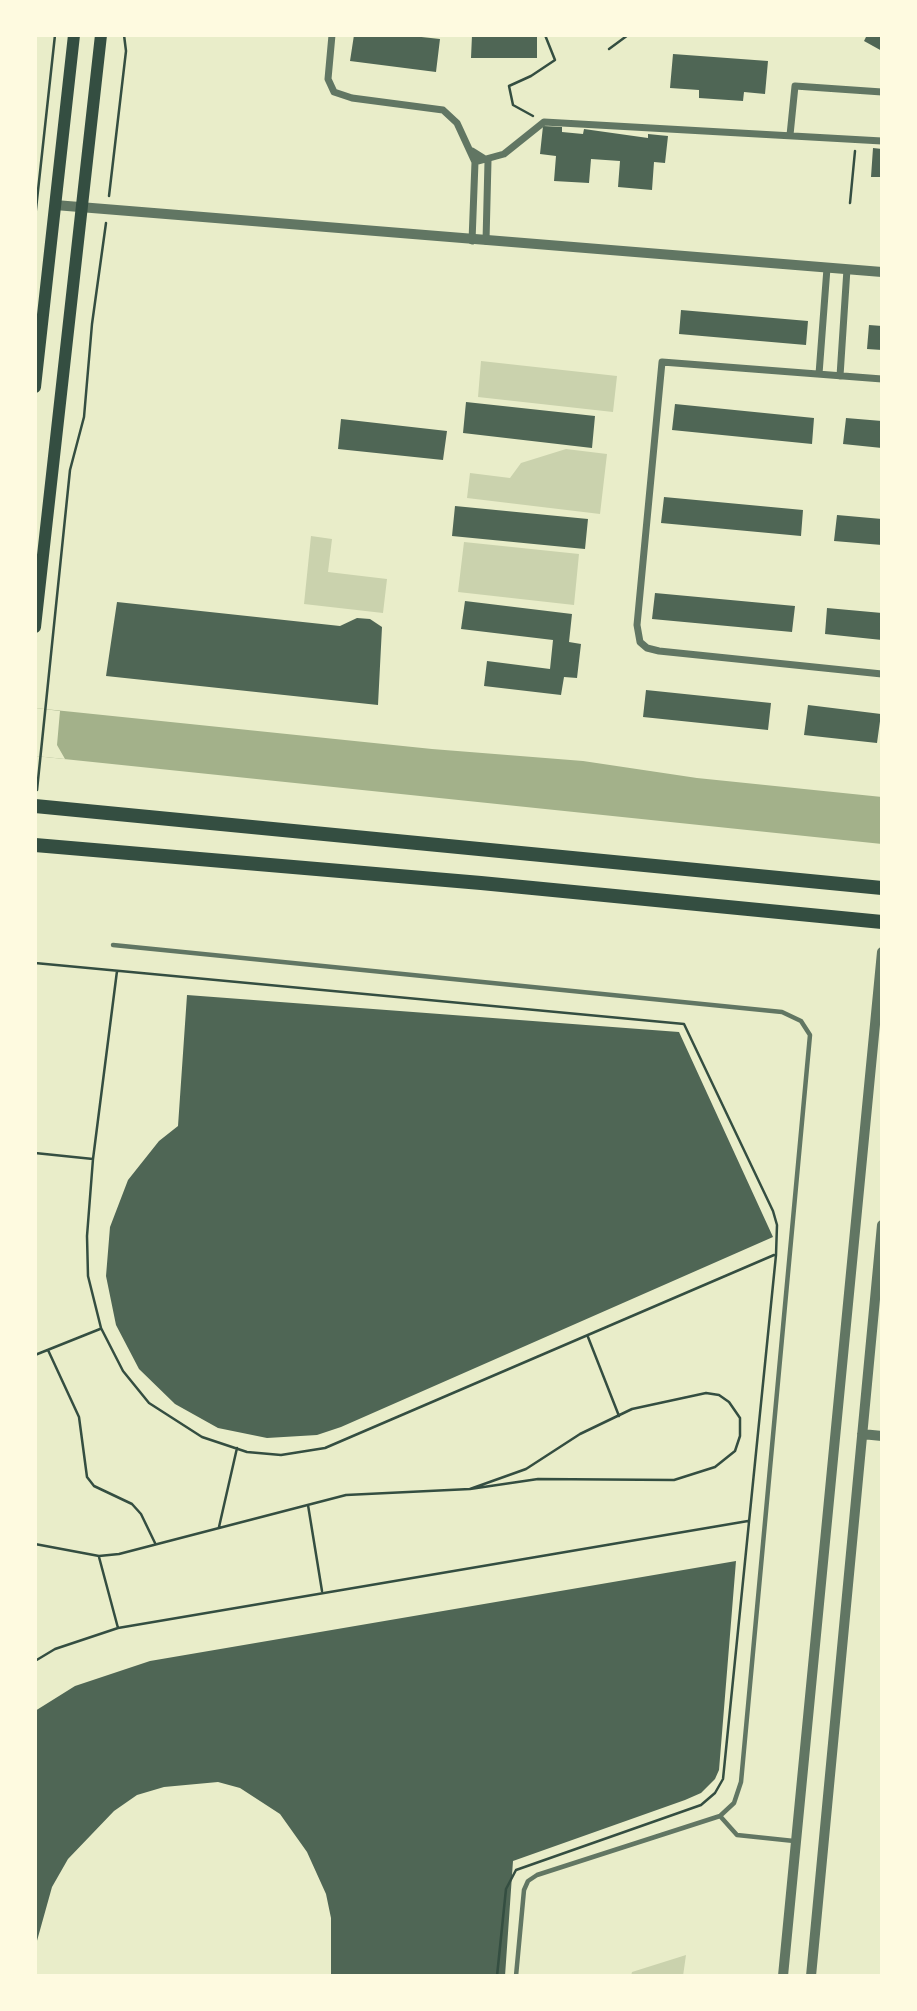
<!DOCTYPE html>
<html>
<head>
<meta charset="utf-8">
<style>
	body { margin:0 }
	#map { position:relative; width:917px; height:2011px; overflow:hidden; background:#e9edc9; font-family:"DejaVu Sans",sans-serif }
	canvas { display:block }
	.frame { position:absolute; inset:0; border:37px solid #fefae0; pointer-events:none }
</style>
</head>
<body>
<div id="map">
<canvas width="917" height="2011"></canvas>
<div class="frame"></div>
</div>
<script>
const c = document.querySelector('canvas').getContext('2d');
c.lineJoin = 'round';
function fill(path, color) { c.fillStyle = color; c.fill(path, 'evenodd'); }
const poly = rows => new Path2D(rows.map(r => 'M' + r).join(''));
function trace(path, color, width, dash) { c.strokeStyle = color; c.lineWidth = width; c.lineCap = dash ? 'butt' : 'round'; c.setLineDash(dash || []); c.stroke(path); }
const green = poly([
	[481,361,617,376,613,412,478,397],
	[566,449,607,454,600,514,467,498,470,473,510,478,521,463],
	[311,536,332,539,328,572,387,579,383,613,304,604],
	[464,542,579,554,574,605,458,592],
	[686,1955,683,1976,631,1976,632,1972]
]);
const water = poly([
	[35,708,432,749,583,761,697,778,882,797,882,844,35,756]
]);
const pier = poly([
	[35,708,60,711,57,745,65,759,35,756]
]);
const building = poly([
	[354,35,403,35,440,39,436,72,350,61],
	[472,35,537,35,537,58,471,58],
	[861,35,882,35,882,51,864,41,866,37],
	[673,54,768,61,765,94,744,92,743,101,699,98,699,90,670,88],
	[543,126,562,127,562,132,583,134,584,129,648,138,648,134,668,136,665,163,654,162,652,190,618,187,620,161,591,159,589,183,554,181,556,156,540,154],
	[873,148,882,149,882,177,871,177],
	[681,310,808,321,806,345,679,334],
	[869,325,882,326,882,350,867,349],
	[466,402,595,416,592,448,463,433],
	[675,404,814,418,812,444,672,430],
	[846,418,882,421,882,448,843,444],
	[341,419,447,431,443,460,338,449],
	[664,497,803,510,801,536,661,523],
	[455,506,588,519,585,549,452,536],
	[837,515,882,519,882,545,834,541],
	[655,593,795,606,792,632,652,619],
	[465,601,572,614,569,642,581,644,577,678,564,677,561,695,484,686,487,661,550,669,553,640,461,629],
	[117,602,340,626,357,618,370,619,382,627,378,705,106,676],
	[827,608,882,613,882,640,825,634],
	[646,690,771,703,768,730,643,717],
	[808,705,881,714,877,743,804,735],
	[187,995,679,1032,773,1237,341,1427,317,1435,267,1438,218,1428,175,1404,139,1369,116,1325,106,1276,110,1227,128,1180,159,1141,178,1126],
	[736,1561,719,1770,715,1779,701,1793,685,1800,513,1861,505,1976,331,1976,331,1918,326,1894,307,1852,280,1814,240,1788,218,1782,164,1787,137,1795,114,1811,68,1859,52,1887,35,1948,35,1711,75,1686,150,1661]
]);
const path = poly([
	[609,49,628,35],
	[533,116,513,105,509,86,531,76,555,60,545,35],
	[109,196,126,51,124,35],
	[850,203,855,151],
	[35,218,55,35],
	[37,790,70,470,84,417,92,324,106,223],
	[35,963,684,1024,773,1211,777,1225,776,1255,723,1779,715,1793,701,1805,516,1870,506,1889,497,1976],
	[117,971,93,1159,87,1236,88,1276,101,1328,123,1371,149,1403,202,1437,247,1452,281,1455,325,1448,774,1255],
	[35,1000,35,1028],
	[35,1153,93,1159],
	[588,1337,619,1416],
	[48,1350,79,1417,87,1477,94,1486,132,1504,141,1514,155,1543],
	[35,1355,100,1329],
	[308,1505,322,1591],
	[219,1527,237,1448],
	[35,1544,99,1556,119,1554,346,1495,470,1489,538,1479,674,1480,715,1467,735,1451,740,1436,740,1418,729,1402,719,1395,706,1393,632,1409,580,1434,526,1469,470,1489],
	[99,1557,118,1628],
	[35,1661,55,1649,118,1628,748,1521]
]);
const service = poly([
	[113,945,782,1012,801,1021,810,1035,741,1782,734,1803,720,1816,537,1875,528,1881,524,1890,516,1976],
	[720,1816,737,1835,794,1841]
]);
const minor = poly([
	[332,35,328,79,334,92,352,98,443,110,457,123,475,162,472,241],
	[790,135,795,86,882,92],
	[472,151,488,161,486,241],
	[475,162,504,154,544,122,882,141],
	[819,374,827,268],
	[840,376,847,269],
	[882,379,662,362,637,625,640,642,647,648,659,651,882,674]
]);
const tertiary = poly([
	[55,205,882,272],
	[862,1434,882,1436],
	[783,1976,882,952],
	[811,1976,882,1225]
]);
const secondary = poly([
	[35,387,74,35],
	[35,627,101,35]
]);
const primary = poly([
	[35,806,882,888],
	[35,845,481,883,882,922]
]);
fill(green, '#cad2ad');
fill(water, '#a3b18a');
fill(pier, '#e9edc9');
fill(building, '#4f6655');
trace(path, '#344e41', 2.5);
trace(service, '#617663', 4.5);
trace(minor, '#617663', 7);
trace(tertiary, '#617663', 10);
trace(secondary, '#344e41', 12);
trace(primary, '#344e41', 14);
</script>
</body>
</html>
